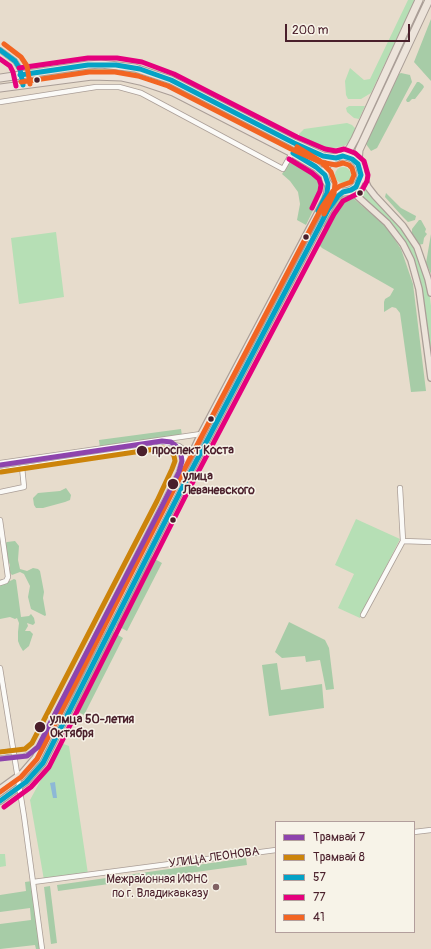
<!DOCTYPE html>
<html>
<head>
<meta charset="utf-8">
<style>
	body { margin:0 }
	#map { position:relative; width:431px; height:949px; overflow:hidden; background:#e7dccc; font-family:Pangolin,sans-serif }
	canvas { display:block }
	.legend { position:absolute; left:275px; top:821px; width:140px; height:112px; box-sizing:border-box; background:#f7f3e8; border:1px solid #b29e9c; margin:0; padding:5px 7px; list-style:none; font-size:12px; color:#4a1f2b }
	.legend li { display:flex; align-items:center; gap:8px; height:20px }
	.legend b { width:20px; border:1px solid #b29e9c }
	.scale { position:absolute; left:285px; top:24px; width:125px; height:18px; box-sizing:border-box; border:2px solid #4a1f2b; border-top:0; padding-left:5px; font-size:12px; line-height:14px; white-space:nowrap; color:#4a1f2b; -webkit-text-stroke:3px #f7f3e8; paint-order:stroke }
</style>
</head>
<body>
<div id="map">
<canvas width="431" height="949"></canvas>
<ul class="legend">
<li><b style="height:5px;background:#8e44ad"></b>Трамвай 7</li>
<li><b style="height:5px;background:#cc840b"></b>Трамвай 8</li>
<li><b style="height:5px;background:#04a2c6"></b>57</li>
<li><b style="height:5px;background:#e5007d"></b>77</li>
<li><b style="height:5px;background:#f26522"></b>41</li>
</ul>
<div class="scale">200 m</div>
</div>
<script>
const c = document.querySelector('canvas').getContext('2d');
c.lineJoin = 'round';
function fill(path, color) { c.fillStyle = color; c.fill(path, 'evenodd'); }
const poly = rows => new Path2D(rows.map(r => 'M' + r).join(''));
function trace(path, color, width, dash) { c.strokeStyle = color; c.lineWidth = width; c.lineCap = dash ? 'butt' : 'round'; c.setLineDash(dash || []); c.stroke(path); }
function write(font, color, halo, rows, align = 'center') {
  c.font = font + ' Pangolin,sans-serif'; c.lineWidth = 3; c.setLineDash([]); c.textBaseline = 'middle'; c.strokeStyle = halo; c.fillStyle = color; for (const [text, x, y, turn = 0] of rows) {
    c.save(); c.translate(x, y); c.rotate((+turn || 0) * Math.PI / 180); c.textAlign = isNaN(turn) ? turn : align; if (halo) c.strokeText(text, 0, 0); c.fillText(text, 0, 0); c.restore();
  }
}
const green = poly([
	[408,0,415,0,371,93,361,99,348,99,346,95,345,81,350,68,364,80,370,79],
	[86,69,124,69,137,72,167,82,319,158,316,164,156,83,132,75,106,72,86,73,43,79,42,75],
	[349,106,365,106,359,119,354,118,347,112,346,108],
	[347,123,352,125,355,128,355,134,349,143,344,146,325,150,309,147,299,142,299,134,304,129],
	'335 175a8 8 0 1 1 16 0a8 8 0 1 1-16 0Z',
	[363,186,404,229,417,252,429,290,431,306,431,359,421,285,413,259,406,244,393,226,358,192],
	[56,232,64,297,19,304,11,238],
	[356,519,400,539,360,618,338,608,354,574,335,565],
	[61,743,69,746,88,874,44,880,30,800],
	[0,854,5,854,6,866,0,867]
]);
const forest = poly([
	[431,19,431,81,414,62],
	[401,73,410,75,412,82,377,148,371,151,366,144,366,139,399,74],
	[417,82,419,82,423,85,424,87,422,90,415,99,412,99,409,102,407,102,406,100],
	[291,161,310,171,314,174,319,181,319,198,306,225,297,220,300,204,298,192,290,181,282,174],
	[386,193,401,208,416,216,415,220,408,222,402,216,385,197],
	[346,196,354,199,382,223,390,232,401,249,413,284,426,391,411,392,400,313,396,308,392,307,384,312,384,302,385,299,390,296,394,289,322,248,318,244,328,230,322,225,335,203,339,198],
	[419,220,421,220,426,229,425,232,427,234,424,238,423,244,418,245,412,235,412,229],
	[431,234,431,274,426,263],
	[181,429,182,436,100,448,99,440],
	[66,488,71,495,70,500,65,502,43,508,36,508,34,505,33,498,38,493,60,491],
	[15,541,19,546,18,560,20,569,27,571,33,568,38,569,40,571,44,592,43,598,46,615,45,616,31,609,28,597,30,586,24,574,20,572,12,575,10,573,10,565,6,556,4,544,7,542],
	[151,557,162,563,127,631,116,625],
	[14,579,16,580,21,617,29,616,31,614,34,618,35,623,33,625,27,623,28,626,25,631,30,631,33,634,29,646,23,651,20,646,18,641,18,632,19,623,17,618,15,619,10,617,0,619,0,586,8,580,10,581],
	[289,622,325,640,329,648,334,689,326,690,320,660,306,662,305,656,282,658,275,652],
	[113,632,123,638,84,715,73,709],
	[277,663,281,690,322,684,324,708,269,716,262,665],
	[246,858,247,865,58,891,57,885],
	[32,881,41,949,36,949,35,945,0,949,0,924,31,920,30,908,0,912,0,895,26,891,25,882],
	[50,886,57,943,51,944,44,887]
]);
const water = poly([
	[55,782,57,798,53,798,50,783]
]);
const minor = poly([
	[0,50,15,61,20,69,22,85],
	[0,102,96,87,119,87,141,93,283,169,292,153],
	[0,463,201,434],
	[0,471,169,444,179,446,183,449,186,458,185,465],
	[400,488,403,541,431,542],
	[0,492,24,487,22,467],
	[0,520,8,577,6,581,0,583],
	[363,615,403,541],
	[0,668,24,816,42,949],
	[0,753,13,751],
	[414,832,431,830],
	[33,882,276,850]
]);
const major = poly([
	[361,172,368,187,375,196,403,226,417,247,428,279,431,293],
	[347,192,356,195,387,223,403,244,411,260,419,289,431,378],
	[0,789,22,773,35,758,39,751,115,606,183,472,201,434,325,199,327,193,328,184],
	[0,801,26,782,43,763,179,494,319,227,335,198,343,192]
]);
const highway = poly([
	[0,78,88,65,101,64,135,68,171,80,294,143,323,156,336,158],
	[0,88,92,76,122,77,140,81,173,92,292,153,316,167,325,175],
	[343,156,350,148,355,139,419,0],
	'325 174a18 18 0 1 1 36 0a18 18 0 1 1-36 0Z',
	[358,164,359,150,429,0]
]);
const tram = poly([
	[0,468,160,444,171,446,176,449,180,460,176,472,38,744,30,751,23,754,0,756]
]);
const bus1 = poly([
	[0,50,15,61,20,69,23,85],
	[293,153,316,167,325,175,328,184,327,193,318,211],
	[0,801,26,782,43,763,179,494,328,210,338,196,343,192,351,190,356,187,361,175,358,164,352,159,343,156,336,158,323,156,294,143,171,80,140,69,116,65,88,65,20,75]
]);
const bus2 = poly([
	[0,59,10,66,13,72,16,86],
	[289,159,312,173,319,179,321,185,320,191,312,208],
	[4,807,31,787,49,767,185,497,334,214,343,201,361,192,367,181,368,175,364,161,355,153,344,149,336,151,325,149,297,137,174,74,142,62,117,58,88,58,19,68]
]);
const bus3 = poly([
	[4,44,21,57,27,66,30,84],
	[297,147,320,161,331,172,335,183,334,194,324,214],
	[0,792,21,777,37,759,173,491,322,207,333,191,340,186,351,182,354,175,352,168,349,165,343,163,336,165,320,162,291,149,168,86,138,76,115,72,89,72,21,82]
]);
const tram1 = poly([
	[0,465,162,441,171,442,176,446,181,454,182,461,179,472,163,504,38,747,27,756,0,759]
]);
const tram2 = poly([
	[0,752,25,749,32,743,157,501,172,469,175,461,174,456,171,451,168,449,162,448,1,472]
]);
const markers = [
	[37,80,3.5,"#4a1f2b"],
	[360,193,3.5,"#4a1f2b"],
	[306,237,3.5,"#4a1f2b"],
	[211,419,3.5,"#4a1f2b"],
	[142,451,6,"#4a1f2b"],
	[173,484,6,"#4a1f2b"],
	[173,520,3.5,"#4a1f2b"],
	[40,727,6,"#4a1f2b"],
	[216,887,4,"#816163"]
];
const stopNames = [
	["проспект Коста",152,451],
	["улица",183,477],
	["Леваневского",183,491],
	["улмца 50-летия",50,720],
	["Октября",50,734]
];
const streetNames = [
	["УЛИЦА ЛЕОНОВА",214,858,-8]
];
const poiNames = [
	["Межрайонная ИФНС",208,880],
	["по г. Владикавказу",208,894]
];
fill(green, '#b6dfb5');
fill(forest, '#a7cca7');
fill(water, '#8db8d6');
trace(minor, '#aa9e97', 6);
trace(major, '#aa9e97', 8);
trace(highway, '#aa9e97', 9);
trace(minor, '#fbfaf7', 4.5);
trace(major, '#ede4db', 5.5);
trace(highway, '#ede4db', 7);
trace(tram, '#b9b2b2', 1);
trace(bus1, '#04a2c6', 5);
trace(bus2, '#e5007d', 5);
trace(bus3, '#f26522', 5);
trace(tram1, '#8e44ad', 5);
trace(tram2, '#cc840b', 5);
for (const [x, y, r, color] of markers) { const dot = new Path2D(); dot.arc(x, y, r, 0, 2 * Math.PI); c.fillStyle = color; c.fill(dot); trace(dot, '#f7f3e8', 1.5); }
write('bold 12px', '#4a1f2b', '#f7f3e8', stopNames, 'left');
write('12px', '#4a1f2b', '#f7f3e8', streetNames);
write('12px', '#4a1f2b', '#f7f3e8', poiNames, 'right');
</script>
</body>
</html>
